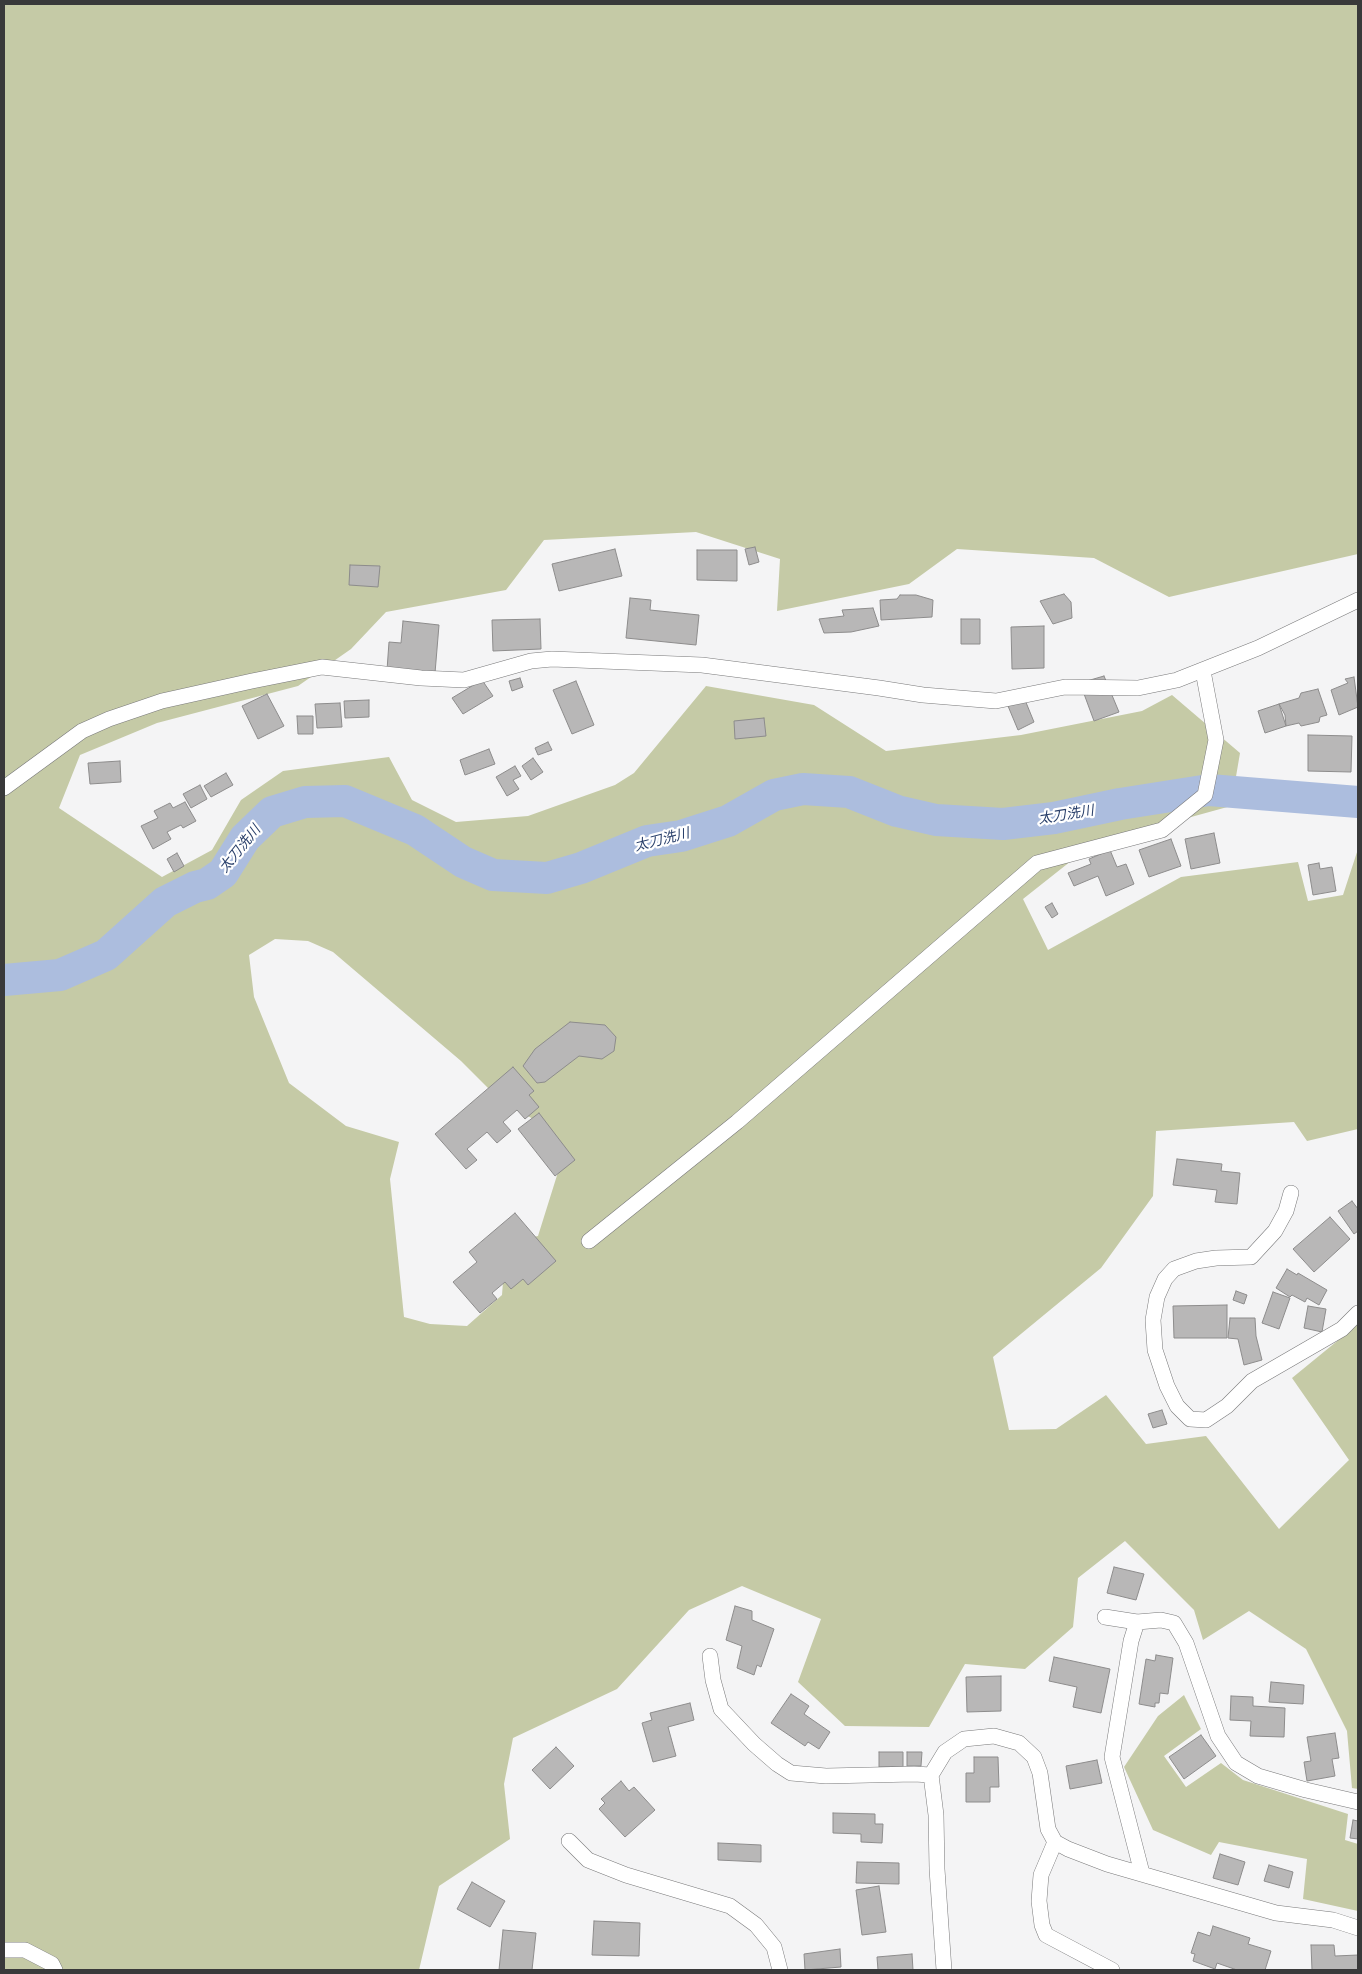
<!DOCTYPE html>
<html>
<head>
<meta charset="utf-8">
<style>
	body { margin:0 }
	#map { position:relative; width:1362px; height:1974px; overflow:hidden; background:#f4f4f5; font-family:Figtree,sans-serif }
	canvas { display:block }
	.frame { position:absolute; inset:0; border:5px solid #39393a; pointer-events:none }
</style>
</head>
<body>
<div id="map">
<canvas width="1362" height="1974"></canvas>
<div class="frame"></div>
</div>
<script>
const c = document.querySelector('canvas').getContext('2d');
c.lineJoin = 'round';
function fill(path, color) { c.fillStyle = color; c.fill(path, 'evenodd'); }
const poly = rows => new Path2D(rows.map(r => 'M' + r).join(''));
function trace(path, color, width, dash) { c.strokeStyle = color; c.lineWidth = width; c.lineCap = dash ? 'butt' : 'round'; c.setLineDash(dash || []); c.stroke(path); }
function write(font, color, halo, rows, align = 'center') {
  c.font = font + ' Figtree,"Noto Sans JP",sans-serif'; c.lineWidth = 4.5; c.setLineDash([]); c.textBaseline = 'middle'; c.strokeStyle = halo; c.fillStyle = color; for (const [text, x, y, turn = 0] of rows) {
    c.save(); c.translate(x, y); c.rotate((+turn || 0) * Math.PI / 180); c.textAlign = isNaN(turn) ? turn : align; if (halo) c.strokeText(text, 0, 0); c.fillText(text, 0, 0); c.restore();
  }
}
const forest = poly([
	[4,4,1358,4,1358,554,1169,597,1094,558,957,549,909,584,777,611,780,559,696,532,544,540,506,590,386,612,351,649,298,686,157,723,80,755,59,808,162,877,212,850,241,800,283,771,389,757,412,800,456,822,528,816,615,785,634,773,706,686,814,705,886,751,1021,735,1142,711,1172,695,1240,753,1231,806,1126,835,1071,861,1023,899,1048,950,1181,877,1298,862,1308,901,1343,895,1358,849,1358,1129,1307,1141,1294,1122,1156,1131,1153,1196,1101,1268,993,1357,1009,1430,1056,1429,1106,1395,1146,1444,1206,1436,1279,1529,1349,1460,1292,1378,1358,1324,1358,1789,1352,1788,1347,1731,1306,1649,1249,1611,1203,1640,1194,1610,1125,1541,1078,1578,1073,1627,1025,1669,965,1664,929,1727,845,1726,798,1682,821,1619,742,1586,689,1610,617,1689,513,1738,504,1784,510,1839,439,1886,419,1970,4,1970],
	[275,939,308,941,333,952,461,1061,503,1103,539,1122,564,1153,538,1236,506,1243,502,1295,467,1326,430,1324,404,1317,390,1179,399,1142,346,1126,289,1083,254,997,249,955],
	[1184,1695,1201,1729,1164,1756,1186,1787,1221,1763,1243,1780,1348,1814,1345,1840,1358,1844,1358,1911,1303,1899,1307,1859,1219,1842,1211,1855,1153,1830,1124,1767,1158,1716]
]);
const river = poly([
	[4,980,60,975,106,955,165,902,195,887,207,884,223,873,245,838,272,812,305,802,345,801,415,830,463,862,493,875,547,878,581,868,647,841,681,836,728,821,774,795,803,789,849,792,897,811,936,820,1003,824,1054,818,1120,804,1209,790,1358,802]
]);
const building = poly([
	[755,547,759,562,749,565,745,549,755,547],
	[615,549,622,576,559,591,552,564,615,549],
	[697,550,737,550,737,581,697,580,697,550],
	[350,565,380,566,378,587,349,585,350,565],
	[1064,594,1071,602,1072,618,1053,624,1040,601,1064,594],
	[900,595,916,595,933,600,932,617,881,620,880,600,897,599,900,595],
	[630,598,651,600,650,610,699,615,696,645,626,638,630,598],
	[873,608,879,626,851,632,824,633,819,619,844,616,842,610,873,608],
	[540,619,541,649,493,651,492,620,540,619],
	[961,619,980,619,980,644,961,644,961,619],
	[403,621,439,625,435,673,387,670,389,642,401,643,403,621],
	[1044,626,1044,668,1012,669,1011,627,1044,626],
	[1104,676,1119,712,1094,721,1080,683,1104,676],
	[1354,677,1358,707,1339,715,1331,690,1348,683,1345,679,1354,677],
	[520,678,523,687,512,691,509,681,520,678],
	[482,680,493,696,463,714,452,698,482,680],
	[576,681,594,725,572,734,553,690,576,681],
	[1318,689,1327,715,1320,717,1319,722,1301,726,1299,723,1286,726,1285,715,1279,704,1299,698,1301,693,1318,689],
	[267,694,284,726,258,739,242,706,267,694],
	[369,700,369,717,345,718,344,701,369,700],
	[1025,700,1034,722,1018,730,1008,706,1025,700],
	[340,703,342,727,317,728,315,704,340,703],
	[1279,704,1286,726,1265,733,1258,711,1279,704],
	[297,716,313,716,313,734,298,734,297,716],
	[764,718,766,736,735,739,734,721,764,718],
	[1308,735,1352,736,1351,772,1308,771,1308,735],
	[548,742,552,750,538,755,535,748,548,742],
	[489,749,495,764,465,775,460,760,489,749],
	[533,758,543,772,531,780,522,766,533,758],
	[120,761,121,782,90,784,88,763,120,761],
	[515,766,521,776,513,780,519,789,507,796,496,777,515,766],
	[226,773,233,785,211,797,204,786,226,773],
	[200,785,207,799,191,808,183,794,200,785],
	[185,802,196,821,183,828,181,825,167,832,171,839,153,849,141,826,158,818,154,811,170,803,173,808,185,802],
	[1214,833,1220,863,1191,869,1185,839,1214,833],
	[1171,839,1181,866,1149,877,1139,850,1171,839],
	[1110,850,1117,867,1126,864,1134,884,1106,896,1098,876,1074,886,1068,873,1091,864,1089,859,1110,850],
	[177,853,184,866,174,872,167,859,177,853],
	[1319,863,1320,869,1332,867,1336,891,1313,895,1308,865,1319,863],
	[1052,903,1058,914,1052,918,1045,907,1052,903],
	[570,1022,605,1025,616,1037,614,1051,602,1059,579,1056,545,1082,537,1083,523,1066,535,1049,570,1022],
	[513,1067,534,1091,529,1095,539,1107,525,1119,517,1110,503,1122,511,1131,497,1143,487,1132,467,1149,477,1160,466,1169,435,1134,513,1067],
	[539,1113,575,1160,555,1176,518,1129,539,1113],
	[1177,1159,1222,1164,1221,1171,1240,1173,1237,1204,1215,1202,1217,1190,1173,1185,1177,1159],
	[1352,1201,1358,1209,1358,1231,1354,1234,1338,1211,1352,1201],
	[515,1213,556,1261,528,1285,523,1279,511,1289,505,1282,492,1293,497,1299,480,1313,453,1282,477,1262,469,1252,515,1213],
	[1330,1217,1350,1239,1314,1272,1293,1249,1330,1217],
	[1287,1269,1297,1275,1298,1273,1327,1290,1319,1305,1307,1298,1305,1302,1292,1295,1290,1297,1276,1288,1287,1269],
	[1236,1291,1247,1295,1244,1304,1233,1300,1236,1291],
	[1273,1292,1290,1298,1279,1329,1262,1323,1273,1292],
	[1227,1305,1227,1338,1174,1338,1173,1306,1227,1305],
	[1308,1306,1326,1309,1322,1332,1304,1328,1308,1306],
	[1230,1318,1255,1318,1256,1336,1262,1360,1244,1365,1238,1339,1228,1338,1230,1318],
	[1162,1410,1167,1424,1153,1428,1148,1414,1162,1410],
	[1114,1567,1144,1574,1136,1600,1107,1593,1114,1567],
	[735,1606,752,1611,752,1620,774,1629,761,1667,757,1665,754,1675,737,1668,742,1646,726,1640,735,1606],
	[1156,1655,1173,1658,1168,1694,1160,1693,1159,1703,1155,1703,1155,1707,1139,1704,1146,1659,1155,1661,1156,1655],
	[1054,1657,1110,1669,1101,1713,1073,1707,1077,1687,1049,1681,1054,1657],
	[1001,1676,1001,1711,967,1712,966,1677,1001,1676],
	[1271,1682,1304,1685,1303,1704,1269,1702,1271,1682],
	[791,1694,809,1706,804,1714,830,1732,819,1749,808,1742,805,1746,771,1723,791,1694],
	[1231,1696,1253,1697,1253,1706,1285,1708,1284,1737,1250,1736,1251,1721,1230,1720,1231,1696],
	[690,1703,694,1720,668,1727,676,1756,653,1762,642,1723,652,1720,650,1713,690,1703],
	[1335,1733,1339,1758,1332,1759,1335,1776,1307,1781,1304,1762,1311,1761,1307,1737,1335,1733],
	[1201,1735,1216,1756,1184,1779,1169,1757,1201,1735],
	[556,1747,574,1766,550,1789,532,1770,556,1747],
	[879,1752,903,1752,903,1767,879,1767,879,1752],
	[907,1752,922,1752,921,1766,907,1766,907,1752],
	[974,1757,998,1757,999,1787,990,1787,990,1802,966,1802,966,1773,974,1773,974,1757],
	[1097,1760,1102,1783,1070,1789,1066,1766,1097,1760],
	[621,1781,629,1791,634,1787,655,1810,625,1837,599,1809,605,1803,601,1799,621,1781],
	[833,1813,875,1814,875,1824,883,1824,882,1843,861,1842,861,1834,833,1833,833,1813],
	[1353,1820,1358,1821,1358,1839,1350,1838,1353,1820],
	[718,1843,761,1845,761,1862,718,1860,718,1843],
	[1220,1854,1245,1862,1238,1885,1213,1878,1220,1854],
	[857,1862,899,1863,899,1884,856,1883,857,1862],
	[1269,1865,1293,1872,1289,1888,1264,1881,1269,1865],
	[472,1882,505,1901,490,1927,457,1909,472,1882],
	[879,1886,886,1932,862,1935,856,1890,879,1886],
	[594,1921,640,1923,639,1956,592,1955,594,1921],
	[1213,1926,1250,1938,1248,1944,1271,1951,1265,1970,1237,1970,1217,1963,1215,1969,1193,1961,1195,1954,1191,1953,1198,1932,1210,1936,1213,1926],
	[503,1930,536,1933,532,1970,499,1970,503,1930],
	[1311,1945,1334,1945,1335,1956,1358,1955,1358,1970,1312,1970,1311,1945],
	[840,1949,841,1967,805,1970,804,1954,840,1949],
	[912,1954,913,1970,878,1970,877,1957,912,1954]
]);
const minor = poly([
	[4,788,82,731,109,719,162,701,252,681,322,667,421,678,464,680,531,661,552,659,702,665,879,688,923,695,996,701,1065,687,1138,688,1177,680,1258,648,1358,600],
	[1291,1193,1286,1211,1275,1231,1251,1257,1216,1258,1196,1261,1174,1269,1165,1279,1157,1297,1153,1320,1155,1350,1167,1386,1177,1406,1190,1419,1206,1420,1227,1406,1252,1381,1342,1329,1358,1313],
	[589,1241,737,1122,1037,863,1162,830,1205,795,1216,740,1203,671],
	[1105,1617,1137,1622],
	[710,1656,713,1680,721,1709,754,1744,777,1764,791,1773,826,1776,914,1774,931,1775],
	[569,1841,588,1860,626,1875,730,1906,756,1925,774,1947,780,1970],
	[1055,1842,1041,1875,1039,1901,1042,1925,1046,1935,1112,1970],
	[1142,1873,1112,1757,1131,1641,1137,1622,1161,1620,1174,1623,1186,1643,1218,1736,1236,1763,1258,1776,1306,1790,1358,1802],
	[4,1950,25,1950,52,1964,55,1970],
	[944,1970,937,1869,936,1815,931,1775,945,1752,964,1739,994,1736,1019,1743,1034,1757,1040,1773,1048,1829,1055,1842,1068,1849,1107,1864,1276,1913,1333,1920,1358,1928]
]);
const waterNames = [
	["太刀洗川",1066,815,-9],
	["太刀洗川",662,840,-14],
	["太刀洗川",240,849,-51]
];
fill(forest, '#c5caa6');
trace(river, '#acbdde', 32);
fill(building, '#b8b7b7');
trace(building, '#8d8c8c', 1);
trace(minor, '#79797a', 16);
trace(minor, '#fff', 15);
write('italic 14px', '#2a406b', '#fff', waterNames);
</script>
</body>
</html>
